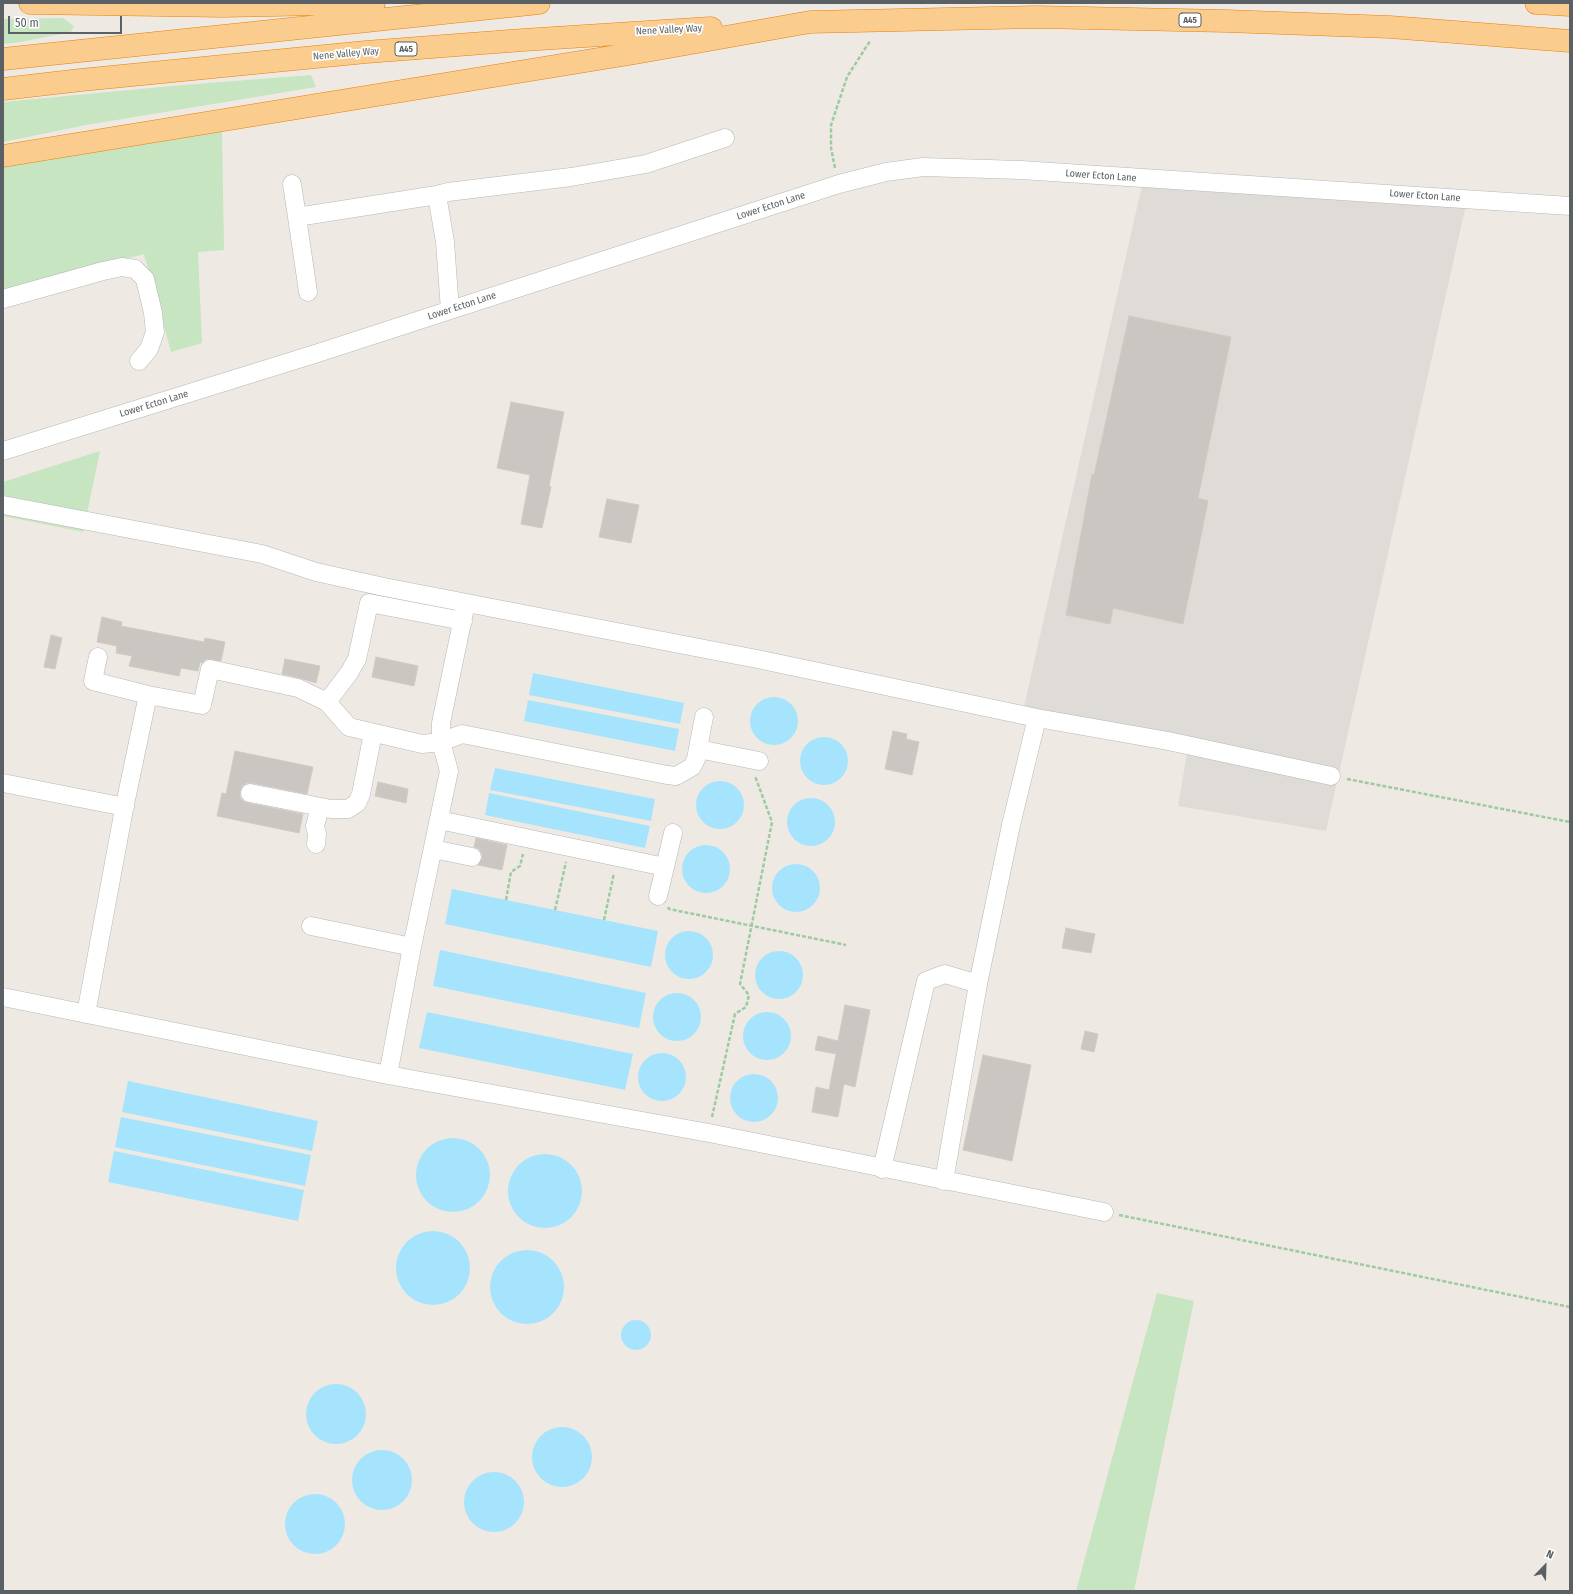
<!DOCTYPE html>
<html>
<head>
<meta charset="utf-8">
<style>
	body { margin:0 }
	#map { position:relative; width:1573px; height:1594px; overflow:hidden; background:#eeeae3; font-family:"Fira Sans Condensed",sans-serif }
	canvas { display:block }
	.frame { position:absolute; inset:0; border:4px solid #5b6064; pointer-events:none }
	.north { position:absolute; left:1525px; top:1546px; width:40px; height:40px; -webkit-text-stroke:3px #fff; paint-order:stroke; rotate:23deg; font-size:11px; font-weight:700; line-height:16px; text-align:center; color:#5b6064 }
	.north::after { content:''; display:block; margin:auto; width:14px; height:18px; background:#5b6064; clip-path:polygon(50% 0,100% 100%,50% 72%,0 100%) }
	.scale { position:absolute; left:8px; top:16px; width:114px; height:18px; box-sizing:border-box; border:2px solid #5b6064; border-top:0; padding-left:5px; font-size:12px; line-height:14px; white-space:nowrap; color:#5b6064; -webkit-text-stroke:3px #fff; paint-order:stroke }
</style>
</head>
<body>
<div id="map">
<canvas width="1573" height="1594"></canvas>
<div class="frame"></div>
<div class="north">N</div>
<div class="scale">50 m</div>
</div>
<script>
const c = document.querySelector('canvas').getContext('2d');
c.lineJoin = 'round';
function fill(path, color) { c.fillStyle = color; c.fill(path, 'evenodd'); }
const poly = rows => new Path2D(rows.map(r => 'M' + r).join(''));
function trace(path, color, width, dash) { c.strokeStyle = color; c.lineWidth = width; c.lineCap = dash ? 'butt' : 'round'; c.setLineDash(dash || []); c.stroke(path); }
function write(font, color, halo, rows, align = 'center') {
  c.font = font + ' "Fira Sans Condensed",sans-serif'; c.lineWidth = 3.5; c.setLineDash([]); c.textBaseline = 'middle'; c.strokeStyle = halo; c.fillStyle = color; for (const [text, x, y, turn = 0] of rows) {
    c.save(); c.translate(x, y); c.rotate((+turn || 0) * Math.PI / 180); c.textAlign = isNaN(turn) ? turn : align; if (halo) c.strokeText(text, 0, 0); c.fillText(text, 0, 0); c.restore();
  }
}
const industrial = poly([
	[1145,172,1468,196,1326,831,1178,806,1187,753,1022,715]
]);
const green = poly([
	[63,18,74,26,71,32,21,42,3,44,3,19],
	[311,75,316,87,86,125,3,142,3,102,171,86],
	[222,131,224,250,198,252,202,343,171,352,144,254,3,292,3,163],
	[100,451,83,532,3,516,3,482],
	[1157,1293,1194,1301,1134,1591,1076,1591]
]);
const water = poly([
	[533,673,684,703,680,724,529,695],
	'750 721a24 24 0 1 1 48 0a24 24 0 1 1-48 0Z',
	[528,700,679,729,675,751,524,721],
	'800 761a24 24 0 1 1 48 0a24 24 0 1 1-48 0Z',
	[495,768,655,799,651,821,490,790],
	'696 805a24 24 0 1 1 48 0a24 24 0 1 1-48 0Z',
	[489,793,650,826,645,848,485,815],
	'787 822a24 24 0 1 1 48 0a24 24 0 1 1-48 0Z',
	'682 869a24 24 0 1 1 48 0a24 24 0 1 1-48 0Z',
	'772 888a24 24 0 1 1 48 0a24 24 0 1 1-48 0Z',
	[452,889,658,931,651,967,445,924],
	'665 955a24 24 0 1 1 48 0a24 24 0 1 1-48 0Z',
	[440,950,646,993,639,1028,433,986],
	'755 975a24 24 0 1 1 48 0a24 24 0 1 1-48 0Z',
	'653 1017a24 24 0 1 1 48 0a24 24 0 1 1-48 0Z',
	'743 1036a24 24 0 1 1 48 0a24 24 0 1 1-48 0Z',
	[427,1012,633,1054,625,1090,419,1048],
	'638 1077a24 24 0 1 1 48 0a24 24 0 1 1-48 0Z',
	'730 1098a24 24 0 1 1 48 0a24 24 0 1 1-48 0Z',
	[128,1081,318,1121,312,1151,122,1112],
	[121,1117,311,1155,305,1186,115,1147],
	'416 1175a37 37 0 1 1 74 0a37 37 0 1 1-74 0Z',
	[114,1151,304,1190,298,1221,108,1182],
	'508 1191a37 37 0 1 1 74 0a37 37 0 1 1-74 0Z',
	'396 1268a37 37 0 1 1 74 0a37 37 0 1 1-74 0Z',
	'490 1287a37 37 0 1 1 74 0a37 37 0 1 1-74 0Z',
	'621 1335a15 15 0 1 1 30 0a15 15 0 1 1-30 0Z',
	'306 1414a30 30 0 1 1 60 0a30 30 0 1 1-60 0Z',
	'532 1457a30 30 0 1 1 60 0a30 30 0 1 1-60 0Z',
	'352 1480a30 30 0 1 1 60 0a30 30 0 1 1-60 0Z',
	'464 1502a30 30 0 1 1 60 0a30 30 0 1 1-60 0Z',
	'285 1524a30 30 0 1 1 60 0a30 30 0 1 1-60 0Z'
]);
const building = poly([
	[1129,316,1231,337,1198,498,1208,501,1183,624,1113,608,1110,624,1066,615,1092,474,1094,475,1129,316],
	[511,402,564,412,549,486,551,487,542,528,521,524,530,475,497,468,511,402],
	[607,499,639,505,631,543,599,537,607,499],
	[102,617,122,622,121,626,204,642,205,638,225,642,221,661,206,659,202,663,200,662,198,671,181,668,179,676,129,666,132,656,116,653,117,646,97,642,102,617],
	[51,635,62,638,55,669,44,667,51,635],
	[376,657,418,666,414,686,372,677,376,657],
	[285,659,320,666,316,683,300,678,282,674,285,659],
	[893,731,907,734,906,739,919,742,912,775,885,769,893,731],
	[235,751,313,767,307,794,252,783,247,783,242,786,240,791,240,797,243,801,248,803,303,814,299,833,217,816,222,793,226,794,235,751],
	[378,782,408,789,406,803,375,796,378,782],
	[476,838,507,845,502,870,478,865,482,859,482,854,479,849,474,847,476,838],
	[1066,928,1095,934,1091,953,1062,948,1066,928],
	[845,1005,870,1010,855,1087,844,1084,838,1117,812,1112,816,1087,829,1090,836,1054,815,1050,818,1036,838,1041,845,1005],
	[1085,1031,1098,1034,1094,1052,1081,1049,1085,1031],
	[983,1055,1031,1065,1012,1161,963,1150,983,1055]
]);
const path = poly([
	[835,168,831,148,831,125,847,77,870,41],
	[1347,779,1570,822],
	[506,900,511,872,520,866,523,854],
	[668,907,669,909,846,945],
	[555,910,566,862],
	[604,920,614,873],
	[712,1117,735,1014,746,1007,749,995,740,984,772,822,755,776],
	[1119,1215,1570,1307]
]);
const minor = poly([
	[292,184,297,217,437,195],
	[297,217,308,292],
	[3,299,103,271,122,267,135,269,145,279,153,313,155,332,149,349,139,361],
	[450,310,445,242,437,195,448,192,571,177,646,164,725,138],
	[3,451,318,353,839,184,886,172,923,167,1021,170,1570,206],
	[3,505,262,554,316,572,384,587,762,660,1037,718,1011,825,978,984,944,1181],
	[148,695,202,705,210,669,298,688,327,702,349,727,422,744,441,742,462,734,667,775,676,776,692,767,696,759,704,717],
	[327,702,349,673,357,659,369,603,463,621],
	[1037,718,1168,741,1331,776],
	[698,749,759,761],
	[3,783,125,807],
	[250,793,331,809,348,809,357,803,361,794,373,733],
	[439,820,665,867,673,833],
	[316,844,317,834,315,826,320,807],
	[433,849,472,857],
	[658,896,665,867],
	[311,926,412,947],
	[3,997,388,1075,709,1133,1104,1212],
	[86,1014,124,809,148,695,93,681,98,657],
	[388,1075,412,947,449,771,441,742,441,723,466,603],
	[882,1169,926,981,945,974,978,984]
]);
const highway = poly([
	[30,3,223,6,374,3],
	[1536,3,1570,5],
	[3,59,539,3],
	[3,89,81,80,366,52,523,40,711,28],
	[3,156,635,53,810,22,1037,17,1226,21,1390,27,1570,41]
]);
const shields = [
	[1190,20,22],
	[406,49,22]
];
const shieldNames = [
	["A45",1190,20],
	["A45",406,49]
];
const streetNames = [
	["Nene Valley Way",669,30,-3],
	["Nene Valley Way",346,54,-5],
	["Lower Ecton Lane",1101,176,4],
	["Lower Ecton Lane",1425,196,4],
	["Lower Ecton Lane",771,206,-18],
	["Lower Ecton Lane",462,306,-18],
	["Lower Ecton Lane",154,404,-17]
];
fill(industrial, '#dfdcd8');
fill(green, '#c6e5c0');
fill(water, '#a5e4fc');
fill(building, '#cac7c3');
trace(building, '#d2cac2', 1);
trace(minor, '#b4b7ba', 19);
trace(highway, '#ea7f07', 23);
trace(path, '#9dcaa2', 2.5, [4, 2]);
trace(minor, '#fff', 18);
trace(highway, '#facd8e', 22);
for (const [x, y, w] of shields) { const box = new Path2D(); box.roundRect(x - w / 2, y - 7, w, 14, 3); c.fillStyle = '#fff'; c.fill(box); trace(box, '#5b6064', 1); }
write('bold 9px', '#5b6064', null, shieldNames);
write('10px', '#5b6064', '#fff', streetNames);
</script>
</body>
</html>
